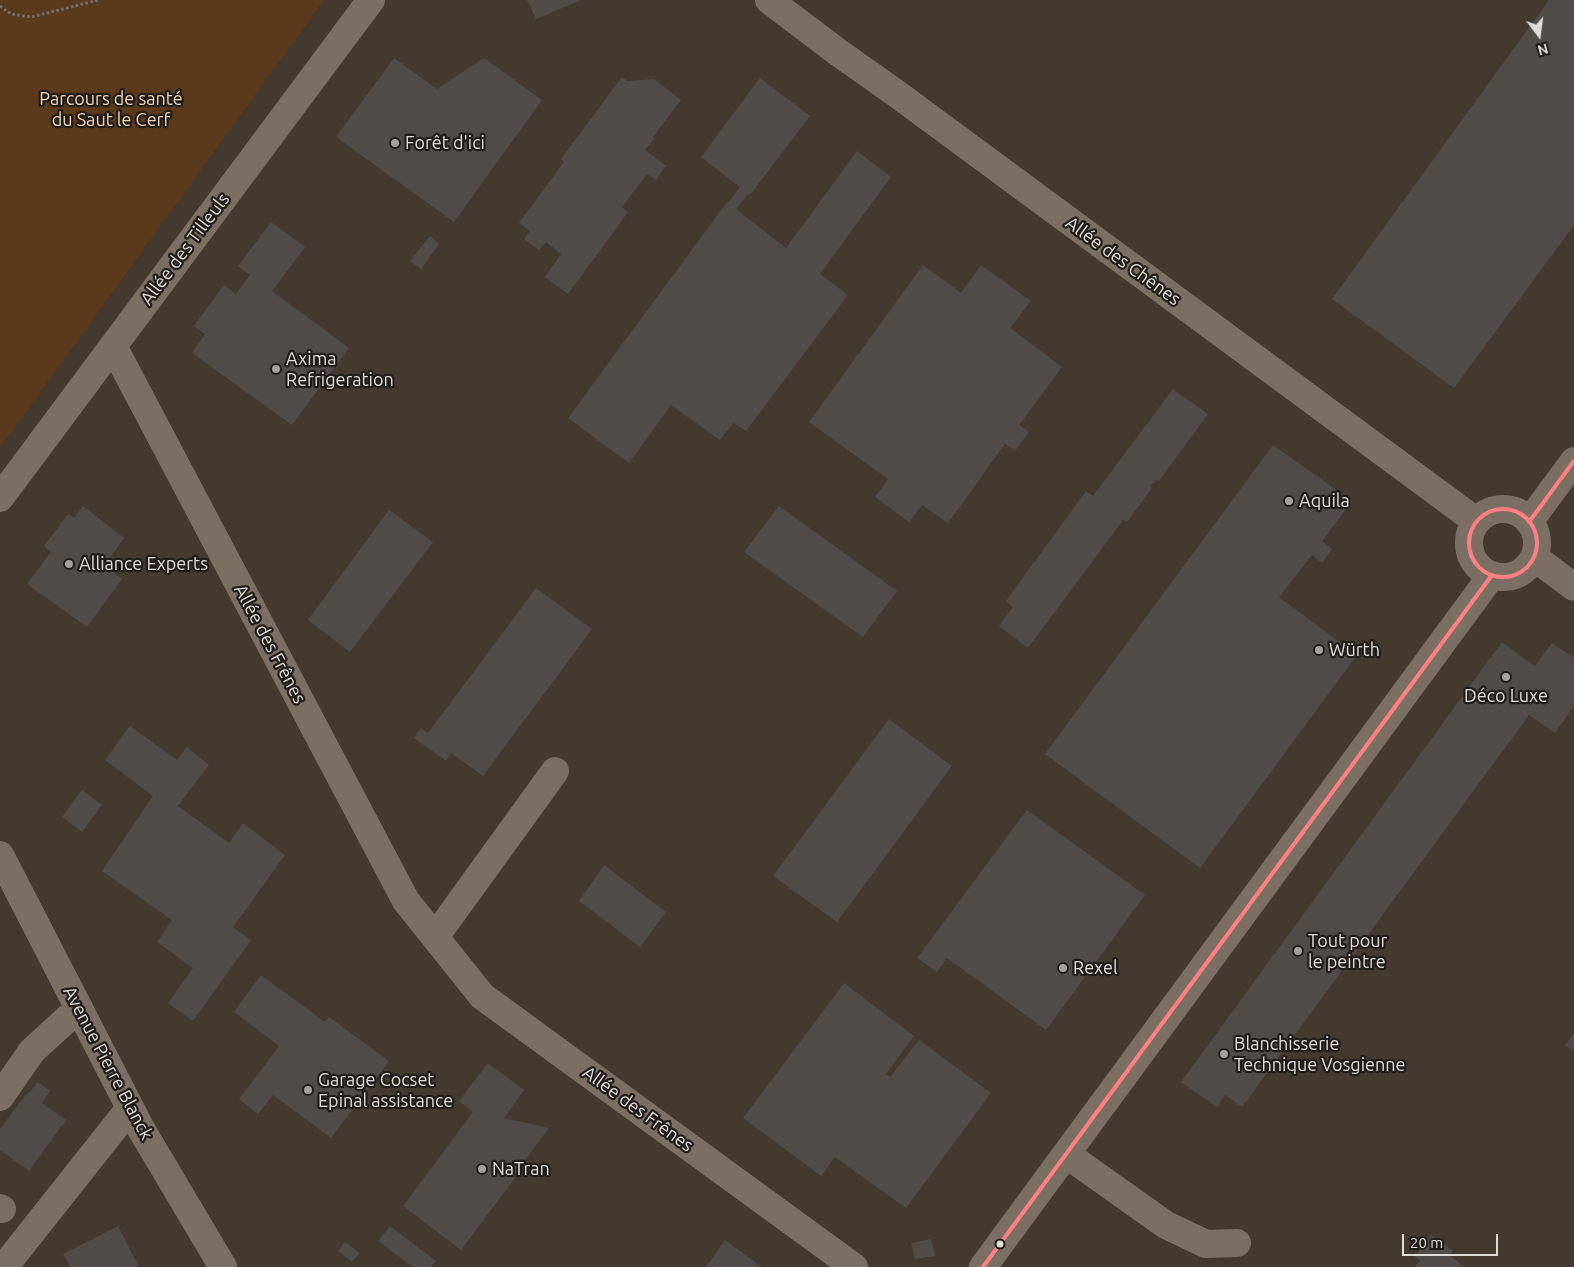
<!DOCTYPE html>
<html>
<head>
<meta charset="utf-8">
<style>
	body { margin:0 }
	#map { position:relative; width:1574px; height:1267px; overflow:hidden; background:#383431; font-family:Ubuntu,sans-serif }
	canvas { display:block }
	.north { position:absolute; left:1514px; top:10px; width:50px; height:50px; -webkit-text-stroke:4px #201c1a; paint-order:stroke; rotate:165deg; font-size:14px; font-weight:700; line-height:20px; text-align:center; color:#e1dcd8 }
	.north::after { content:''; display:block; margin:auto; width:18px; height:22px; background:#e1dcd8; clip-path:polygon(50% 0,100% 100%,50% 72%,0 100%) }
	.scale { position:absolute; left:1402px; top:1234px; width:96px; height:22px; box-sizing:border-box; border:2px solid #e1dcd8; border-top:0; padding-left:6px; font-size:15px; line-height:18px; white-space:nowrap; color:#e1dcd8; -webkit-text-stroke:4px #201c1a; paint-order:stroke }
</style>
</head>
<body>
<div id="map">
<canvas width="1574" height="1267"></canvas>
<div class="north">N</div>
<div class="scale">20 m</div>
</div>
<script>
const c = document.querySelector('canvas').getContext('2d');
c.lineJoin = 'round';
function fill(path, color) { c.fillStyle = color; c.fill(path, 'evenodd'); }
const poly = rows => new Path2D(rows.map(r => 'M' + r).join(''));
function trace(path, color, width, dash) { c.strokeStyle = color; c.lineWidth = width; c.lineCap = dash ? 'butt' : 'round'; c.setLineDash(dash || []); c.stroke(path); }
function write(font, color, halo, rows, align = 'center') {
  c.font = font + ' Ubuntu,sans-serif'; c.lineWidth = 4.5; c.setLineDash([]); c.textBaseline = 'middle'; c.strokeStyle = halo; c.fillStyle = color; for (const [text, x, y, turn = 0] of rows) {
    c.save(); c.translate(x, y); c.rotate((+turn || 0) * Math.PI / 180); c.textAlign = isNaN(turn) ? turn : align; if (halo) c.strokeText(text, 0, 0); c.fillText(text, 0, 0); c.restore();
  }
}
const built = poly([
	[324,0,1574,0,1574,1267,0,1267,0,448]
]);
const green = poly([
	[0,0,324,0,0,448]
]);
const building = poly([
	[527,0,581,0,536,19],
	[1549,0,1574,0,1574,225,1454,388,1332,299],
	[394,58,437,89,484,58,542,100,454,222,336,137],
	[622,77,627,81,654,79,681,100,653,137,654,139,645,150,666,166,656,180,647,174,622,207,628,212,568,294,545,277,561,254,546,242,539,250,524,239,530,231,519,223,564,162,561,159],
	[760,78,810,116,750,195,748,194,736,209,786,248,857,151,891,177,820,274,848,295,746,431,733,423,720,440,671,405,629,463,568,418,727,202,728,203,740,187,701,157],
	[271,222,305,247,272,291,349,348,292,425,192,353,205,334,194,326,224,285,236,294,250,275,238,266],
	[430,236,439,244,421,269,410,261],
	[923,265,961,293,981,265,1031,301,1010,328,1062,367,1019,425,1029,432,1015,451,1005,444,948,523,922,505,909,522,875,497,888,479,809,422],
	[1173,389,1208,414,1159,481,1156,480,1151,485,1152,488,1127,522,1123,520,1028,648,999,626,1013,607,1006,601,1086,491,1093,496],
	[1273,445,1352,501,1322,541,1332,549,1322,563,1312,555,1279,597,1357,655,1200,868,1045,754],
	[83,506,124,538,105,565,122,579,87,627,27,584,51,552,44,546,68,514,74,518],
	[779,506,897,591,863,637,744,552],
	[389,510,433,542,350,652,308,620],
	[536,588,592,629,483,776,451,753,446,761,414,738,421,728,428,733],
	[1502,642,1535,666,1552,643,1574,658,1574,706,1555,733,1529,715,1242,1107,1225,1095,1217,1107,1181,1082],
	[889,719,952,766,837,922,773,876],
	[130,726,177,760,187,747,209,765,178,806,229,843,243,823,285,855,233,927,251,940,193,1021,168,1003,193,968,157,942,172,920,102,871,153,796,105,760],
	[82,790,102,805,82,832,62,817],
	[1027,810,1145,895,1046,1030,947,958,937,972,917,958],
	[604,865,666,912,640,947,579,901],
	[261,975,325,1022,329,1017,389,1061,331,1138,273,1095,258,1114,239,1099,279,1046,234,1012],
	[844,983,914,1036,886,1074,890,1077,919,1040,991,1093,906,1208,835,1157,821,1176,743,1118],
	[1574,1033,1574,1051,1565,1045],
	[488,1063,524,1090,504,1118,549,1128,512,1177,515,1178,461,1250,403,1206,473,1112,459,1101],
	[38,1082,50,1091,42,1103,66,1120,29,1171,0,1150,0,1129,28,1092,29,1093],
	[118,1226,139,1267,70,1267,63,1254],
	[390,1226,436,1261,431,1267,413,1267,378,1241],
	[1431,1235,1453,1251,1450,1256,1465,1267,1415,1267,1420,1260,1415,1257],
	[931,1239,935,1256,915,1259,911,1243],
	[725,1240,762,1267,706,1267],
	[345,1242,360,1253,352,1262,338,1251]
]);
const path = poly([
	[0,6,11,14,31,17,99,0]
]);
const minor = poly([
	[769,0,839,53,897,94,1476,521],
	[113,346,406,901,482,996,854,1267],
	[0,498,371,0],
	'1469 543a34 34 0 1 1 68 0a34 34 0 1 1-68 0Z',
	[1529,522,1574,461],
	[1534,557,1574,587],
	[0,855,141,1129,223,1267],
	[435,937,555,771],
	[0,1097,32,1051,79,1008],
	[1066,1154,1166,1225,1206,1244,1237,1243],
	[0,1208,2,1209],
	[4,1267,130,1108],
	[983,1267,1492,575]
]);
const bus1 = poly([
	'1469 543a34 34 0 1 1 68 0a34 34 0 1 1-68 0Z',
	[1529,522,1574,461],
	[983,1267,1492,575]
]);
const markers = [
	[395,143,5,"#a6a19e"],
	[276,369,5,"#a6a19e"],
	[1289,501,5,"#a6a19e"],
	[69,564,5,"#a6a19e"],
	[1319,650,5,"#a6a19e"],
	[1506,677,5,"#a6a19e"],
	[1298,951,5,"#a6a19e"],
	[1063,968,5,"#a6a19e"],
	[1224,1054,5,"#a6a19e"],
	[308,1090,5,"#a6a19e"],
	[482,1169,5,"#a6a19e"],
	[1000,1244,4.5,"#e1dcd8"]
];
const parkNames = [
	["Parcours de santé",111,99],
	["du Saut le Cerf",111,120]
];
const poiNames = [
	["Forêt d'ici",405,143],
	["Axima",286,359],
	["Refrigeration",286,380],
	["Aquila",1299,501],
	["Alliance Experts",79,564],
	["Würth",1329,650],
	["Déco Luxe",1506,696,"center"],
	["Tout pour",1308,941],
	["le peintre",1308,962],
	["Rexel",1073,968],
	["Blanchisserie",1234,1044],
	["Technique Vosgienne",1234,1065],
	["Garage Cocset",318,1080],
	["Epinal assistance",318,1101],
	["NaTran",492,1169]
];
const streetNames = [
	["Allée des Tilleuls",185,249,-53],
	["Allée des Chênes",1123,261,36],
	["Allée des Frênes",270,644,62],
	["Avenue Pierre Blanck",108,1063,62],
	["Allée des Frênes",638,1109,36]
];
fill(built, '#44392f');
fill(green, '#5b3a1b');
fill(building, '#4e4b48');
trace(path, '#776e67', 3, [2.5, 2.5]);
trace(minor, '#7b6e62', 28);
trace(bus1, '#ff8082', 4);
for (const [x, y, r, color] of markers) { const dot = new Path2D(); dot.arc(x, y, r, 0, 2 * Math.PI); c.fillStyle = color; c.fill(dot); trace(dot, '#201c1a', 2); }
write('18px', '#f8d4b7', '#201c1a', parkNames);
write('18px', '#e1dcd8', '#201c1a', poiNames, 'left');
write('18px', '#e1dcd8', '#201c1a', streetNames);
</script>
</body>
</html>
